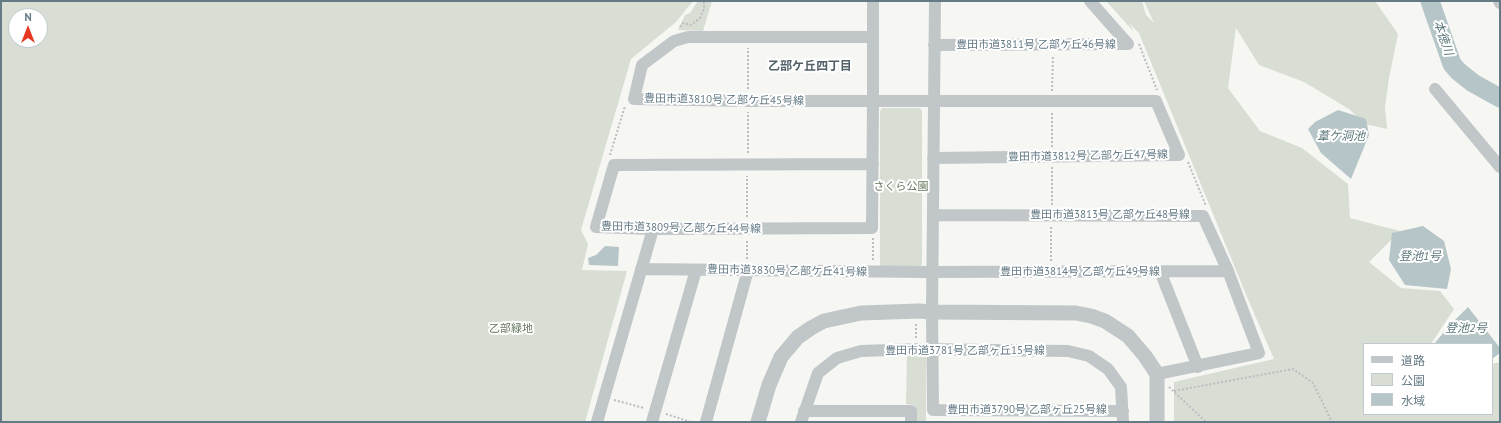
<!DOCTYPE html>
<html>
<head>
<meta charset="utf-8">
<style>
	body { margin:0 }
	#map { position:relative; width:1501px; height:423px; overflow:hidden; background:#f6f6f3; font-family:"PT Sans","Noto Sans JP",sans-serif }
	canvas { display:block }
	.frame { position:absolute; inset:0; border:2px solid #647a85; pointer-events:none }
	.legend { position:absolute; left:1363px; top:343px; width:130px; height:72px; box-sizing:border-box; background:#fff; border:1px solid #c1cace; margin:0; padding:5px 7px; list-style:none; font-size:12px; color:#647a85 }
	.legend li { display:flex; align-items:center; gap:8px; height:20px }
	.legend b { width:20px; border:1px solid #c1cace }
	.north { position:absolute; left:8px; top:8px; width:40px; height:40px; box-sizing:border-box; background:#fff; border:1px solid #c1cace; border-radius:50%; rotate:0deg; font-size:11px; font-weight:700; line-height:16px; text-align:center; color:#647a85 }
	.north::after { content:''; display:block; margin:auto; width:14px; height:18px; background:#e73822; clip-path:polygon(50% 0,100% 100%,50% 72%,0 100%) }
</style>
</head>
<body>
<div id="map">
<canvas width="1501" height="423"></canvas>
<div class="frame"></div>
<ul class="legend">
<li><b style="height:5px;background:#c1c6c9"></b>道路</li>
<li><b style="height:11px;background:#d8ded4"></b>公園</li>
<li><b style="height:11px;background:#b6c5c7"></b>水域</li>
</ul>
<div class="north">N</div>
</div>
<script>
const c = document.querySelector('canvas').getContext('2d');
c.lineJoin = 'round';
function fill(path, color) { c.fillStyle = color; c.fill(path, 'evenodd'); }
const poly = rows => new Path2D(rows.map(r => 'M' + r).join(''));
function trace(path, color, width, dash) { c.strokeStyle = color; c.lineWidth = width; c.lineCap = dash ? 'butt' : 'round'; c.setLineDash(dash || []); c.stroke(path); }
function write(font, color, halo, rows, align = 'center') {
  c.font = font + ' "PT Sans","Noto Sans JP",sans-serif'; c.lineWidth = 4; c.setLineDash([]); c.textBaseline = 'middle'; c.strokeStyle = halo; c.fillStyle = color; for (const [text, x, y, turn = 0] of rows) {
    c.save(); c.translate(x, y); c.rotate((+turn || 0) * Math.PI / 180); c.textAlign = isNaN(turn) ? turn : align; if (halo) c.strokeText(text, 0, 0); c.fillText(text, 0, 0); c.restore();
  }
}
const green = poly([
	[1,1,693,1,676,22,631,59,581,230,588,244,582,270,627,271,585,422,1,422],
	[16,16,40,16,40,40,16,40],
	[698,1,712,1,703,31,678,30,685,15,690,13],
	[1106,1,1142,1,1146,15,1154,23,1144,1,1375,1,1398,34,1389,78,1385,107,1387,129,1365,124,1349,109,1304,82,1259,65,1236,28,1228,88,1260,131,1302,148,1348,184,1350,218,1400,231,1369,262,1401,288,1440,291,1454,309,1431,344,1364,344,1364,414,1492,414,1492,364,1500,362,1500,422,1174,422,1174,382,1274,359,1247,297,1139,33,1129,23,1134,32],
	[882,108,919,108,922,110,922,264,920,267,880,268,880,111],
	[907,353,926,355,926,422,914,422,914,405,906,404]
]);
const water = poly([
	[1338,110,1366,119,1369,135,1351,179,1321,153,1308,129,1315,122],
	[1423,226,1444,241,1451,269,1447,289,1405,285,1389,260,1392,233],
	[605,246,619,247,618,266,589,265,588,258,596,255],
	[1468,307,1500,348,1500,353,1492,359,1492,344,1434,344,1450,325]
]);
const river = poly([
	[1430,1,1452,64,1458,71,1473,83,1500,98]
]);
const path = poly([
	[680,27,683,23,691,25,700,18,704,9,704,1],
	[1139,44,1157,90],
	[748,89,748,48],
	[1052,91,1053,55],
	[1052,147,1052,111],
	[748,153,748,112],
	[610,155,625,106],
	[1188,162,1206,206],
	[1052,205,1052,167],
	[747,217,747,176],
	[873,238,873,261],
	[747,259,747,240],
	[1051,261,1051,225],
	[916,338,916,323],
	[1169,387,1206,422],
	[1174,391,1293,369,1313,383,1332,422],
	[614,400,644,408],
	[666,414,691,422]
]);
const minor = poly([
	[935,1,932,312,933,410,1123,411],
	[1090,1,1128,44],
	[1499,1,1500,3],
	[873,37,688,37,674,41,642,65,634,99,748,101,1156,101,1179,155,933,158],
	[934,45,1128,44],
	[1435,89,1500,167],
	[873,164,614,165,596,227,653,229,872,228,873,101,873,1],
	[933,215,1203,216,1228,271,1259,353,1157,374],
	[641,269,925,272,1228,271],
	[1160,271,1198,367],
	[804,411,911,411,911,422],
	[597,422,653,229],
	[652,422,696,270],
	[706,422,748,270],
	[801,422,818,373,837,358,861,351,921,349,1068,351,1089,356,1108,369,1121,387,1123,422]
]);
const tertiary = poly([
	[758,422,769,385,781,357,798,337,811,328,824,321,861,313,919,311,932,312,1076,313,1091,316,1105,321,1128,336,1145,356,1157,374,1157,422]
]);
const streetNames = [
	["豊田市道3811号 乙部ケ丘46号線",1036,45],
	["豊田市道3810号 乙部ケ丘45号線",724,100,1],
	["豊田市道3812号 乙部ケ丘47号線",1088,156,-1],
	["豊田市道3813号 乙部ケ丘48号線",1110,215],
	["豊田市道3809号 乙部ケ丘44号線",681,228,1],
	["豊田市道3830号 乙部ケ丘41号線",787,271,1],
	["豊田市道3814号 乙部ケ丘49号線",1080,272],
	["豊田市道3781号 乙部ヶ丘15号線",965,351],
	["豊田市道3790号 乙部ヶ丘25号線",1027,410]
];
const parkNames = [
	["さくら公園",901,187],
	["乙部緑地",511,329]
];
const waterNames = [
	["本徳川",1443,38,71],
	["葦ケ洞池",1341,137],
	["登池1号",1420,257],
	["登池2号",1466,329]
];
const neighbourhoodNames = [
	["乙部ケ丘四丁目",810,67]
];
fill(green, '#d8ded4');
fill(water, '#b6c5c7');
trace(river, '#b6c5c7', 19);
trace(path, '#bbbec0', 2, [2, 2]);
trace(minor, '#c1c6c9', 12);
trace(tertiary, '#c1c6c9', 15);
write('11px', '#647a85', '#fff', streetNames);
write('11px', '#66775f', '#fff', parkNames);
write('italic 12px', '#5b767a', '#fff', waterNames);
write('bold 12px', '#536269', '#fff', neighbourhoodNames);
</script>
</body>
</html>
